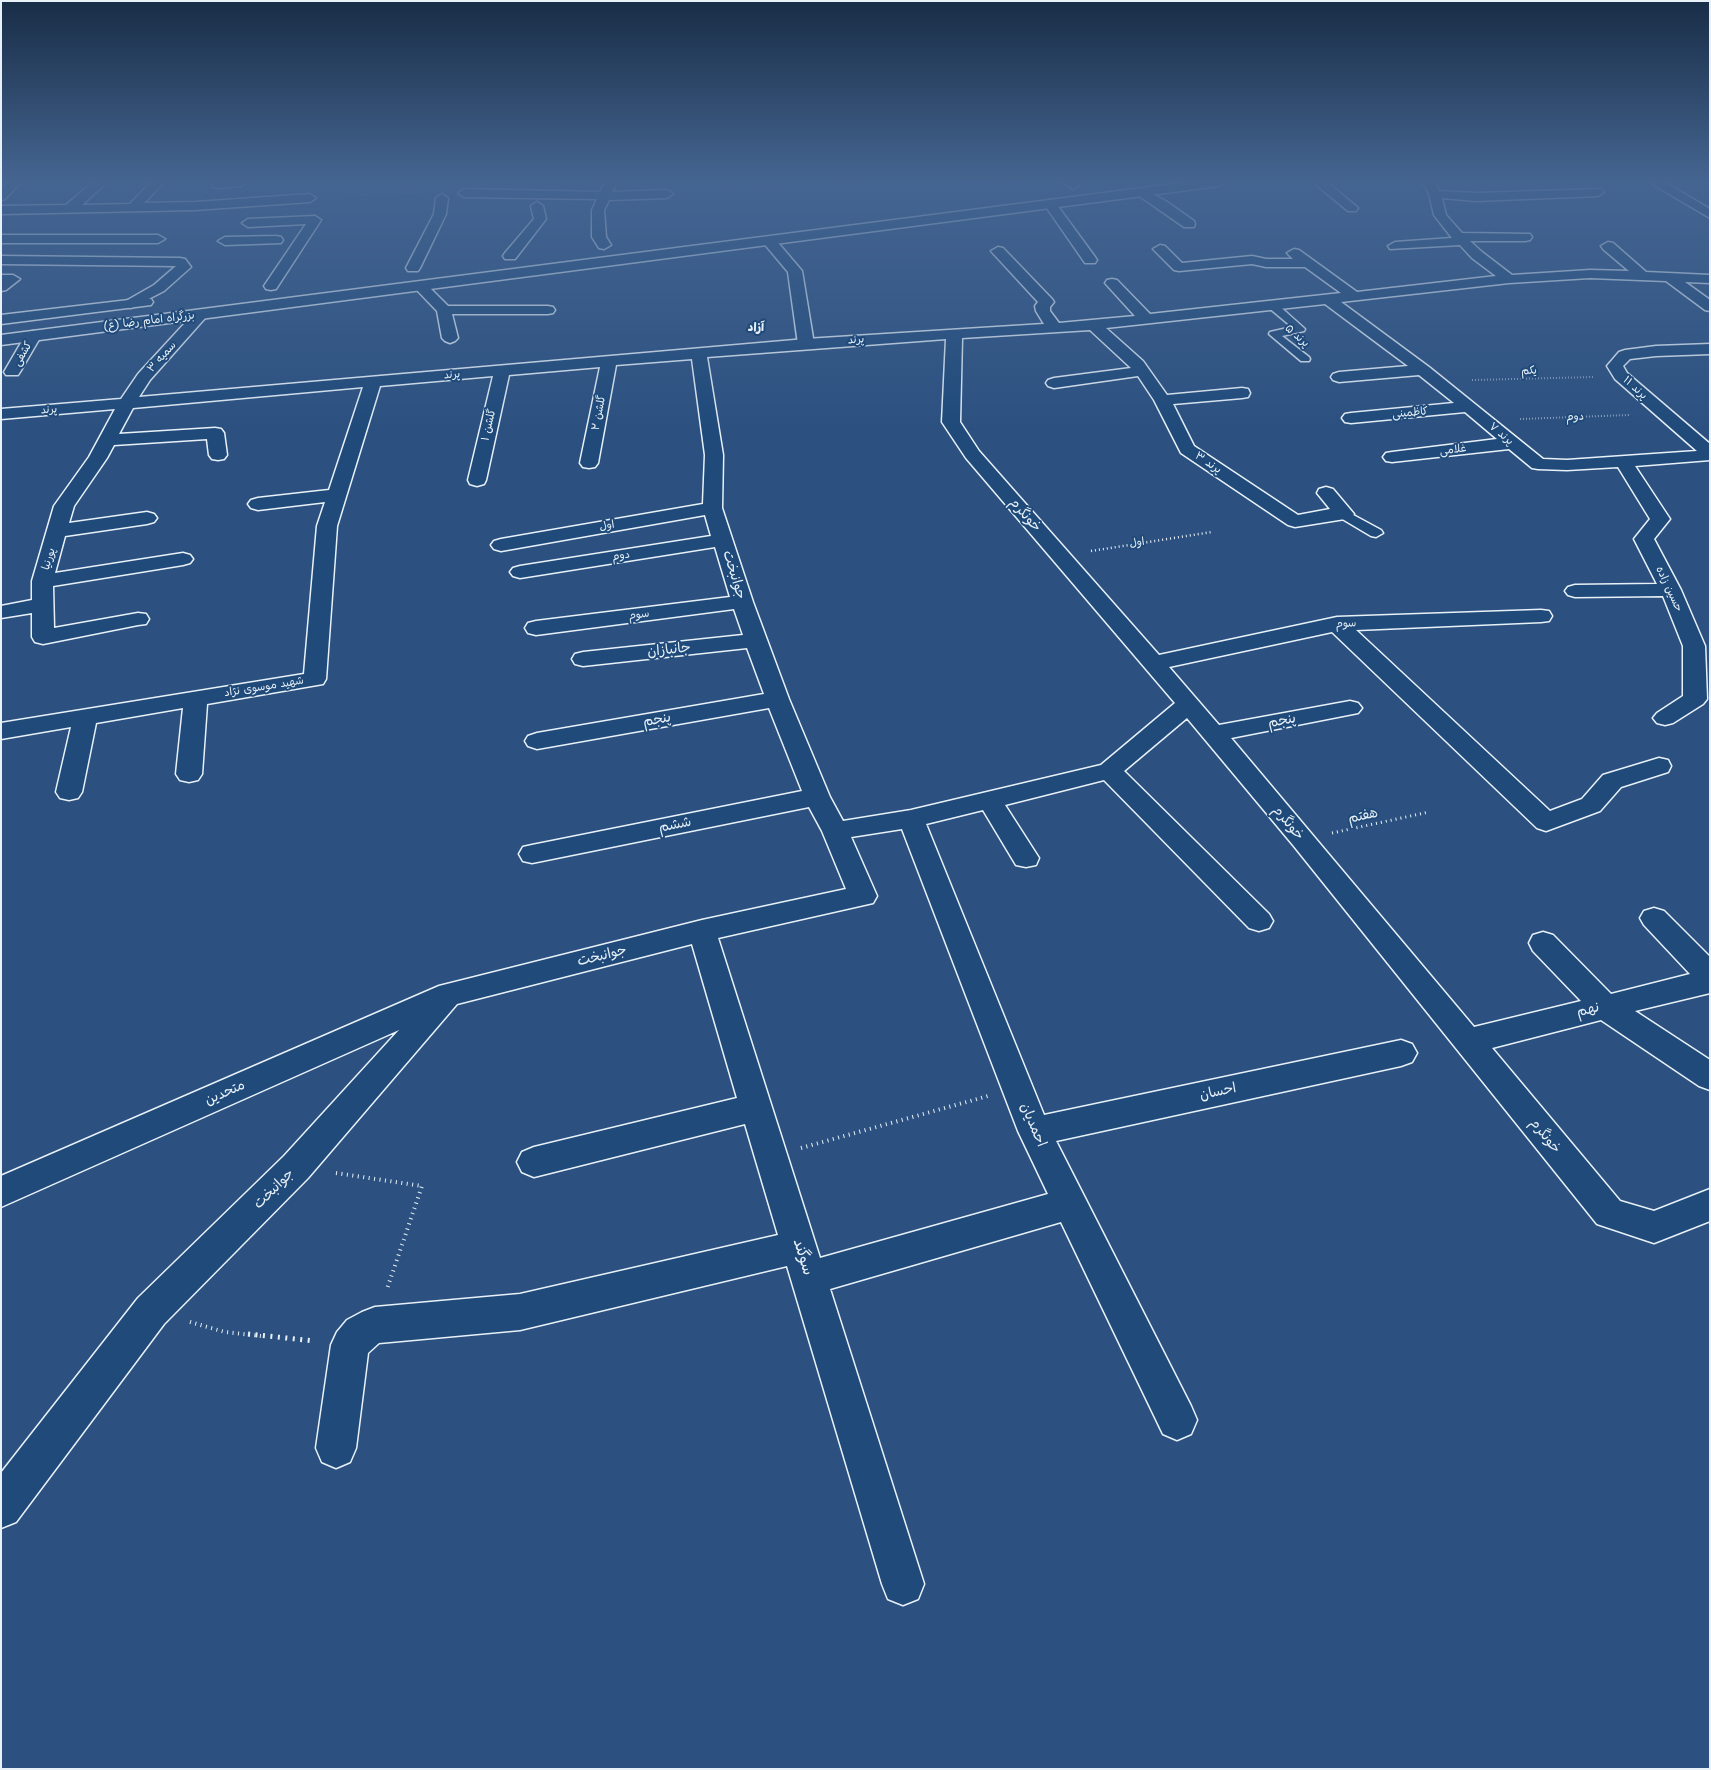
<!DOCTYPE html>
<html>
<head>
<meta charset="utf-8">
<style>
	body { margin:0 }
	#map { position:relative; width:1711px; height:1770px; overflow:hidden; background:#2c5180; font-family:"Shantell Sans",sans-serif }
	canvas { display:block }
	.frame { position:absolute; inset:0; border:2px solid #e8f1f8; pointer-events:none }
</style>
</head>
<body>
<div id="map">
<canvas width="1711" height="1770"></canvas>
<div class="frame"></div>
</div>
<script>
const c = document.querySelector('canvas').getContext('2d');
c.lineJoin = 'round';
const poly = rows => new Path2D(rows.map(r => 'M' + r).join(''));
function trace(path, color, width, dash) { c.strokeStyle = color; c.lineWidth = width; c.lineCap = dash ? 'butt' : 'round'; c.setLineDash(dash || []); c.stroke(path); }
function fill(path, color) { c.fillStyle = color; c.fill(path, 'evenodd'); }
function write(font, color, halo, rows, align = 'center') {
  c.font = font + ' "Shantell Sans","Playpen Sans Arabic",sans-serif'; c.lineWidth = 4; c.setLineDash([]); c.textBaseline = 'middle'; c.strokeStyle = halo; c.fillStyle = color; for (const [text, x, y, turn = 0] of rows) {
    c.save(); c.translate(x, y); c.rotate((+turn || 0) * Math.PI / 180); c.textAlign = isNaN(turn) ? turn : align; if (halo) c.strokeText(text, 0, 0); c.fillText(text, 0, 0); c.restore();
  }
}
const pathFar5 = poly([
	[955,182,1024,182],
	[725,190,872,182],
	[330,196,422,192]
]);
const pathFar4 = poly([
	[1472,380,1593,377],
	[1520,419,1629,415]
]);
const pathFar3 = poly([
	[1091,551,1212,532]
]);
const pathFar2 = poly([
	[1332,833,1429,812]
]);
const pathFar1 = poly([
	[801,1148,988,1096],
	[336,1173,422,1186,387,1289],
	[190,1322,225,1332,261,1336]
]);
const path = poly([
	[248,1334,315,1341]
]);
const service = poly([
	[1272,302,1276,303,1305,329,1304,331,1282,336,1309,357,1310,359,1309,361,1301,361,1269,334,1270,332,1292,327,1268,307,1267,305,1272,302],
	[1344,510,1381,530,1383,533,1376,537,1371,536,1339,517,1337,514,1344,510]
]);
const minor = poly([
	[8,182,21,182,5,199,1,200,1,189,8,182],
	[93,182,107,182,82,205,130,204,151,182,164,182,144,203,195,202,310,194,316,198,310,202,195,210,1,214,1,206,66,205,93,182],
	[212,182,247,182,241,186,217,188,213,187,212,182],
	[605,182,617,182,612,192,667,190,673,194,667,198,609,200,604,210,606,237,611,245,604,249,599,248,592,237,592,210,597,199,464,197,458,193,464,189,600,192,605,182],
	[1063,182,1077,182,1079,185,1073,189,1063,182],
	[1313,182,1327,182,1358,208,1356,211,1348,211,1313,182],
	[1423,182,1435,182,1439,191,1476,193,1602,189,1604,192,1598,196,1476,201,1442,198,1446,215,1462,233,1530,234,1532,237,1530,240,1525,241,1470,241,1482,252,1512,275,1590,270,1629,271,1603,249,1601,246,1608,242,1613,243,1646,272,1710,275,1710,283,1685,282,1710,300,1710,311,1705,310,1666,281,1590,278,1509,283,1341,302,1429,367,1543,459,1567,460,1697,451,1615,379,1607,366,1619,352,1625,350,1656,346,1710,344,1710,354,1656,356,1630,359,1623,366,1627,373,1710,444,1710,460,1635,466,1670,519,1654,539,1681,590,1705,646,1707,699,1703,704,1673,723,1665,725,1657,723,1653,718,1657,713,1683,696,1683,646,1663,596,1575,597,1568,595,1565,591,1568,587,1575,585,1657,584,1634,539,1650,519,1618,467,1567,470,1538,469,1532,468,1509,449,1392,462,1386,461,1383,457,1386,453,1392,452,1497,439,1465,412,1351,423,1345,422,1342,418,1345,414,1351,413,1454,403,1419,375,1339,382,1333,380,1331,377,1333,374,1339,372,1408,366,1325,304,1106,328,1143,361,1167,395,1242,388,1248,389,1250,393,1248,397,1242,398,1173,404,1194,446,1298,515,1330,509,1317,493,1319,489,1326,487,1333,489,1354,514,1351,518,1295,527,1288,525,1181,453,1154,400,1138,376,1054,388,1048,386,1046,383,1048,380,1054,378,1131,368,1090,330,962,338,960,422,979,451,1159,655,1337,617,1541,610,1549,611,1552,616,1549,621,1541,622,1356,630,1550,811,1582,799,1603,775,1659,758,1668,760,1671,766,1668,772,1621,787,1600,811,1546,831,1537,828,1332,632,1169,667,1219,725,1350,701,1358,703,1362,708,1358,713,1231,738,1474,1027,1581,1001,1533,951,1529,943,1533,935,1543,932,1553,935,1611,994,1690,974,1644,925,1640,918,1644,911,1654,908,1664,911,1710,957,1710,993,1635,1011,1710,1060,1710,1090,1699,1086,1601,1020,1492,1048,1620,1201,1654,1211,1710,1189,1710,1221,1654,1243,1597,1224,1293,845,1187,718,1124,771,1269,914,1273,921,1269,928,1259,931,1249,928,1104,780,1005,805,1039,858,1036,865,1026,867,1016,865,983,810,926,824,1044,1115,1401,1040,1412,1044,1417,1053,1412,1062,1401,1066,1056,1141,1191,1406,1197,1420,1191,1434,1177,1440,1163,1434,1061,1222,830,1289,924,1584,918,1599,903,1605,888,1599,882,1584,787,1266,520,1330,379,1343,368,1353,356,1448,350,1462,336,1468,322,1462,316,1448,331,1345,337,1332,347,1320,362,1312,375,1307,520,1294,778,1235,745,1124,534,1177,522,1172,517,1162,522,1152,534,1147,737,1098,692,944,457,1004,308,1178,164,1324,16,1522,1,1528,1,1473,138,1298,284,1156,399,1030,1,1207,1,1176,439,986,702,920,846,889,822,831,809,807,532,863,523,861,519,854,523,847,532,845,802,791,769,708,537,749,528,746,525,741,528,736,537,733,764,694,747,648,583,666,575,664,572,659,575,654,583,652,743,635,734,609,536,635,528,633,525,628,528,623,536,621,730,597,715,547,520,578,513,576,510,572,513,568,520,566,711,536,705,515,501,551,494,549,491,545,494,541,501,539,703,504,705,455,692,359,616,365,598,463,595,467,589,468,583,467,580,463,600,367,509,375,486,480,484,484,477,486,470,484,468,480,493,376,380,386,337,526,326,679,323,684,207,704,202,774,198,780,189,782,180,780,176,774,183,708,96,723,82,792,78,798,69,800,60,798,56,792,71,727,1,739,1,723,304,674,317,526,325,502,258,510,251,508,248,504,251,500,258,498,329,490,363,387,133,408,119,434,215,428,221,429,224,433,227,455,224,459,218,460,212,459,209,455,207,439,114,445,107,458,74,506,69,523,147,512,154,514,157,518,154,522,147,524,65,536,55,573,183,553,190,555,193,559,190,563,183,565,53,586,54,628,138,613,146,614,149,619,146,624,138,625,43,644,35,642,32,637,32,613,1,618,1,606,32,600,32,581,54,506,89,457,115,409,1,419,1,409,121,399,138,374,196,311,201,310,206,311,208,314,206,317,150,380,139,397,806,339,1044,324,1036,311,1035,306,1038,302,991,251,998,247,1003,248,1052,299,1054,302,1050,307,1050,311,1059,323,1135,316,1105,283,1107,280,1112,279,1117,280,1150,314,1341,293,1305,267,1266,267,1252,264,1179,271,1174,270,1153,249,1160,245,1165,246,1182,263,1252,256,1266,259,1293,259,1287,253,1294,249,1299,250,1357,292,1496,276,1472,258,1460,245,1390,249,1388,246,1395,242,1452,238,1434,215,1429,194,1423,182],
	[946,339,942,422,966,458,1175,703,1101,765,911,810,843,821,830,797,789,699,753,602,722,508,723,455,707,357,946,339],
	[902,829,1018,1131,1048,1194,820,1258,718,938,873,903,877,896,851,837,902,829],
	[1649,182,1664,182,1710,209,1710,218,1649,182],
	[1142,188,1167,202,1194,221,1195,224,1194,227,1184,227,1138,195,1136,192,1138,189,1142,188],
	[442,194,448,198,446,214,420,268,418,271,408,271,406,268,434,214,436,198,442,194],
	[1050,200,1054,201,1095,257,1097,260,1095,263,1085,263,1044,204,1050,200],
	[537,202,543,206,546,219,515,259,505,259,503,256,505,253,534,219,531,206,537,202],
	[315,216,321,220,278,286,276,289,271,290,266,289,264,286,306,224,248,227,242,223,248,219,315,216],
	[1,235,158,235,165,239,158,243,1,243,1,235],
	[276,236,281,237,283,240,281,243,225,245,218,241,225,237,276,236],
	[1,256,180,258,185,259,191,267,164,291,131,308,126,307,124,304,126,301,154,285,176,266,1,264,1,256],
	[1,275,13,275,20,279,6,290,1,291,1,275],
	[420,282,425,283,448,306,548,306,553,307,555,310,553,313,548,314,452,314,458,338,455,341,450,343,445,341,442,338,437,311,413,286,415,283,420,282],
	[33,331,38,333,41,336,20,372,18,375,6,375,4,372,25,336,28,333,33,331]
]);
const tertiary = poly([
	[769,237,774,238,802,271,814,344,811,347,806,349,801,347,798,344,788,272,762,241,769,237]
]);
const trunk = poly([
	[1189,182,1225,182,1219,186,1,345,1,335,1189,182],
	[146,298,151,299,153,302,151,305,1,324,1,315,146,298]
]);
const farStreetnames = [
	["بزرگراه امام رضا (ع)",149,321,-7],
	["پرند ۵",1297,336,41],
	["پرند",856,340,-4],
	["کشفی",23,354,-59],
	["سمیه ۳",162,357,-48],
	["یکم",1529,371,-2],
	["پرند",452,375,-5],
	["پرند ۱۱",1635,388,42],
	["پرند",49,410,-5],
	["گلشن ۲",599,413,-79],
	["کاظمینی",1410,413,-5],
	["دوم",1575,417,-2],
	["گلشن ۱",489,425,-77],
	["پرند ۷",1501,434,40],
	["غلامی",1453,450,-7],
	["پرند ۳",1208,463,34],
	["اول",607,526,-10],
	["اول",1137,543,-9],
	["دوم",621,556,-9],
	["پورنیا",49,559,-73],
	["حسین زاده",1669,589,65],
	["سوم",639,615,-7],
	["سوم",1346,624,-4],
	["شهید موسوی نژاد",264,687,-9]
];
const farNeighbourhoodnames = [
	["آزاد",756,328]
];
const streetNames = [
	["خونگرم",1025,515,48],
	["جوانبخت",734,575,73],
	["جانبازان",669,650,-6],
	["پنجم",657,720,-10],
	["پنجم",1282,721,-11],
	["هفتم",1363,816,-12],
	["خونگرم",1288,823,50],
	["ششم",675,825,-11],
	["جوانبخت",602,956,-14],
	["نهم",1588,1010,-14],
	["احسان",1218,1092,-12],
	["متحدین",225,1093,-24],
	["احمدیان",1033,1125,67],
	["خونگرم",1545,1136,51],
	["جوانبخت",274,1189,-45]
];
const nearStreetnames = [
	["سوگند",803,1257,73]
];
trace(service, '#e8f1f8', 3);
trace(minor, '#e8f1f8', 3);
trace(tertiary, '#e8f1f8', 3);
trace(trunk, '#e8f1f8', 3);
trace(pathFar5, '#e8f1f8', 1, [0.5, 2]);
trace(pathFar4, '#e8f1f8', 2, [0.5, 2.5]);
trace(pathFar3, '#e8f1f8', 2.5, [1, 3]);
trace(pathFar2, '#e8f1f8', 3, [1, 4]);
trace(pathFar1, '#e8f1f8', 4, [1, 4.5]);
trace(path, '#e8f1f8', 5, [2, 5.5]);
fill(service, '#1f4a7a');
fill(minor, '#1f4a7a');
fill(tertiary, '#1f4a7a');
fill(trunk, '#1f4a7a');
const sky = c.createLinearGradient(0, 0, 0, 430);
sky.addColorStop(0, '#182d46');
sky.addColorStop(0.42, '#456591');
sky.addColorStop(1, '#45659100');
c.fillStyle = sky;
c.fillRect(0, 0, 1711, 430);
write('11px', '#e8f1f8', '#1f4a7a', farStreetnames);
write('bold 12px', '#e8f1f8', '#1f4a7a', farNeighbourhoodnames);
write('14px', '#e8f1f8', '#1f4a7a', streetNames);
write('16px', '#e8f1f8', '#1f4a7a', nearStreetnames);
</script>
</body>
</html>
